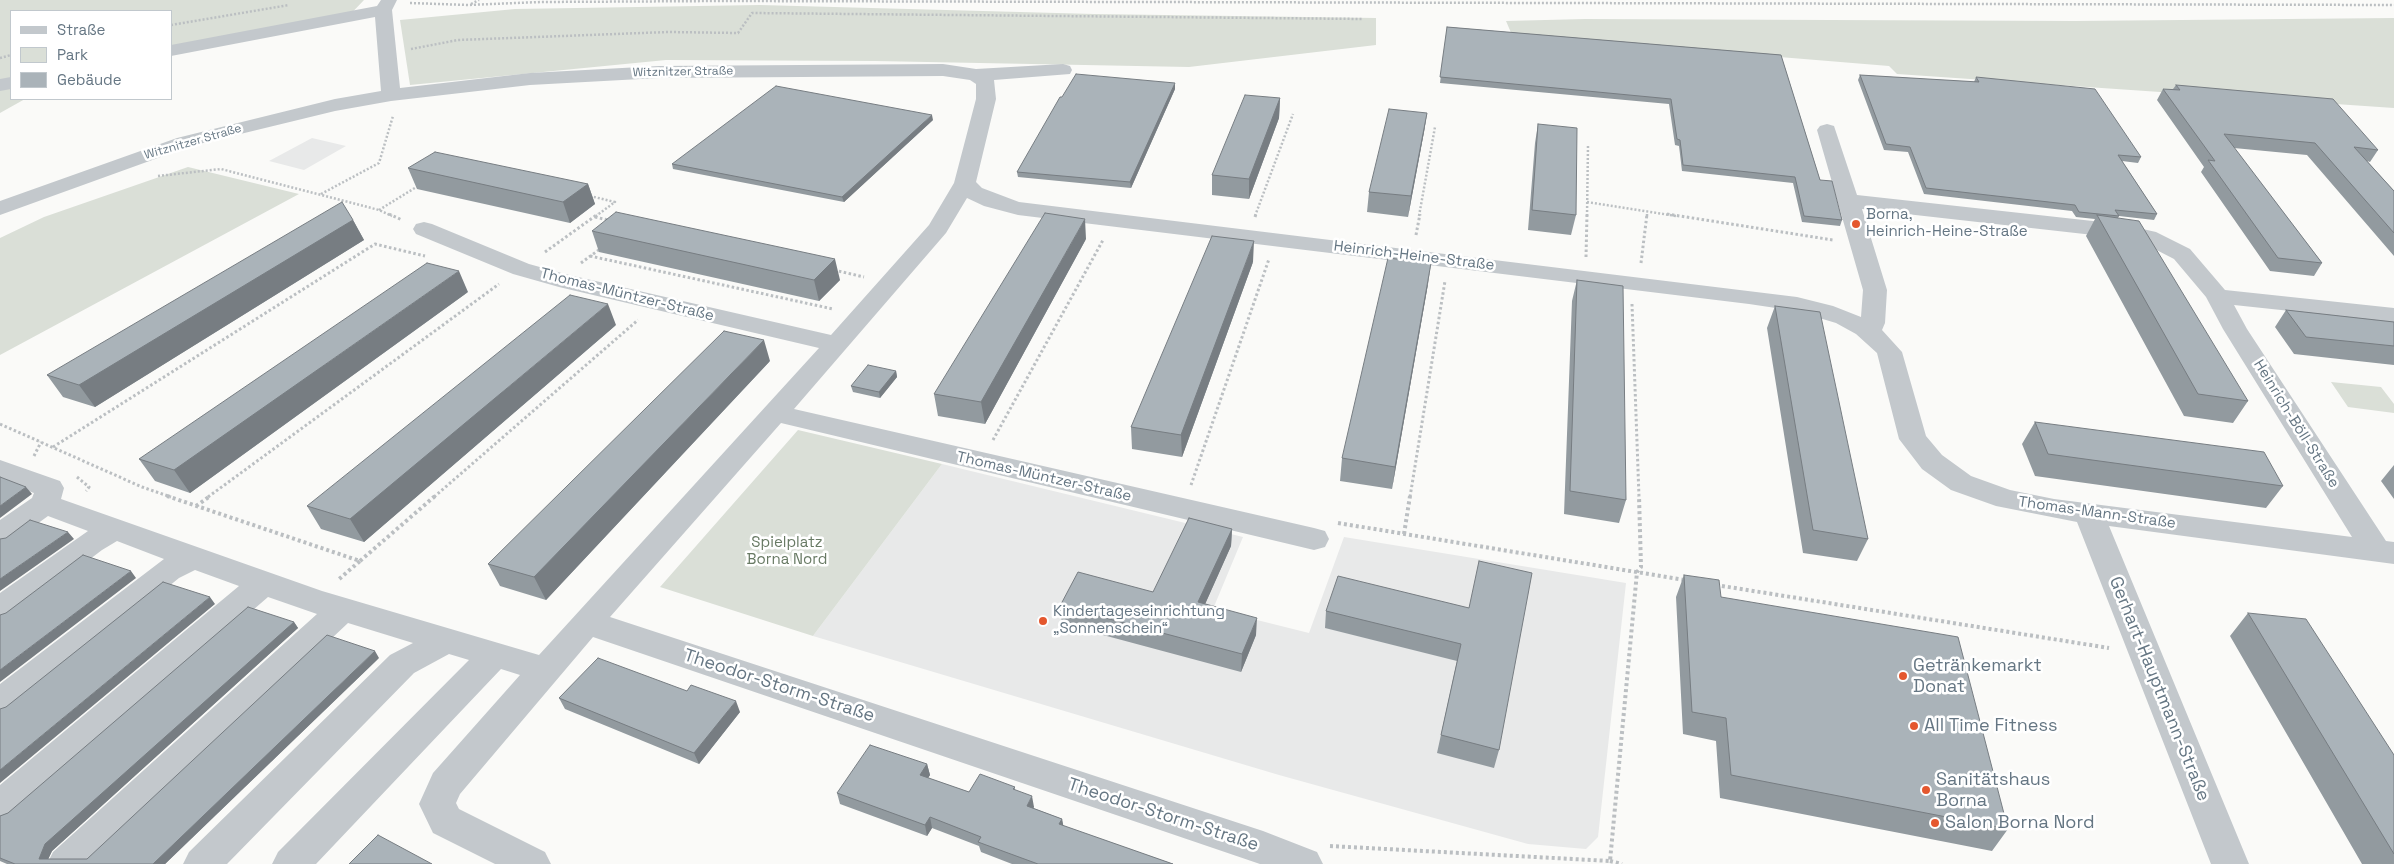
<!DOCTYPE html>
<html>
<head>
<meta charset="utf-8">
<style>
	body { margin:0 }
	#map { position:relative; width:2394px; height:864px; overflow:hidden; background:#fafaf8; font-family:"Space Grotesk",sans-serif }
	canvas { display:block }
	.legend { position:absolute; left:10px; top:10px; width:162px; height:90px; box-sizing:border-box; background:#fff; border:1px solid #c1c8cd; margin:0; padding:6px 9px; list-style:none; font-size:15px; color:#657683 }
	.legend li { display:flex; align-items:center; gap:10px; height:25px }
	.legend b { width:25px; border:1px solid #c1c8cd }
</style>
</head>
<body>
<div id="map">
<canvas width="2394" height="864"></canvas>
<ul class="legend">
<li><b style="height:6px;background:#c3c8cc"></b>Straße</li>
<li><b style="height:14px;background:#dadfd7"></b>Park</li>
<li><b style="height:14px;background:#aab3b9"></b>Gebäude</li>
</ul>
</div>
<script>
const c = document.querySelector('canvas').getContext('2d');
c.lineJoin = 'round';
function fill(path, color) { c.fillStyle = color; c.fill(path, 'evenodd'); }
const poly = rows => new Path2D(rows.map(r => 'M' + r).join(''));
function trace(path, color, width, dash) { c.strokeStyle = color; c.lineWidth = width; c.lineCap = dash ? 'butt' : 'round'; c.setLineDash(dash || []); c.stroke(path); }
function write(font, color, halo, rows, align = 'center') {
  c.font = font + ' "Space Grotesk",sans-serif'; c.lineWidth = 5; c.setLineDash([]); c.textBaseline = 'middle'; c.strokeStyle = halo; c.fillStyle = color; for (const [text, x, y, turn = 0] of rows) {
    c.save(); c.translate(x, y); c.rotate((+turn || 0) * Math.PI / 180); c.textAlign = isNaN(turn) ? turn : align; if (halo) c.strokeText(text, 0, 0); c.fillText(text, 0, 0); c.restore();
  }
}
const built = poly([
	[312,138,346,146,304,170,269,161],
	[942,464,1243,537,1213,609,1309,633,1344,537,1626,583,1598,837,1586,849,1528,844,1279,775,813,636]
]);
const green = poly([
	[0,0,364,0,344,21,171,55,171,11,11,11,11,99,25,99,0,113],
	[760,5,1094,14,1376,18,1376,45,1189,67,875,61,666,60,410,85,400,20,515,9],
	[2394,18,2394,108,1897,74,1889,66,1512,35,1506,21,1585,19,2075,21],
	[188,167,299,194,0,355,0,238,44,217],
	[2331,382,2381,387,2394,404,2394,413,2348,407],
	[798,430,942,464,813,636,660,587]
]);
const pathFar2 = poly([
	[410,3,468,5,541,2,722,1,2394,5],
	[471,4,479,0],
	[171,25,289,5],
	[411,49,458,40,668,32,738,33,752,13,1363,19],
	[0,58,11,55],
	[158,176,221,169,379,210,392,216],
	[321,194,379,163,393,116],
	[590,196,615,202,596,216],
	[1587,202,1676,216],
	[379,210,418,186],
	[1255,216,1293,114],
	[1419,216,1435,127],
	[1587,216,1588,145],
	[1647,216,1647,212]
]);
const pathFar1 = poly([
	[389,214,402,220],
	[1667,214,1833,240],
	[595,217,608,220],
	[1255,217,1256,214],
	[1416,235,1420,214],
	[545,252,598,214],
	[590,256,833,309],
	[1586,257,1587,214],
	[581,263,600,249],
	[1641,263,1647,214],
	[834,270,864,277],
	[1632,304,1639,497],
	[0,424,142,487,171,497],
	[993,440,1103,240],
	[53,447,375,244,425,256],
	[34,456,41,442],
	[77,477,89,487,86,491],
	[1191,485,1269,259],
	[208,497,499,284],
	[434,497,638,320],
	[1410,497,1445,281]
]);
const path = poly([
	[167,496,360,561,338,580],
	[196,506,210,496],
	[1338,523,1685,580],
	[1404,534,1410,496],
	[360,561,435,496],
	[1716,585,2109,648],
	[1330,846,1610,861,1637,572,1641,567,1639,496],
	[1610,861,1622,864]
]);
const minor = poly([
	[381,0,397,0,392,10,400,88,530,73,659,66,943,64,976,69,1063,64,1070,66,1072,70,1070,74,994,80,996,99,976,182,982,188,1019,202,1797,297,1833,306,1861,317,1863,290,1817,130,1820,126,1827,124,1834,126,1857,195,2120,224,2156,232,2190,249,2225,290,2394,308,2394,322,2234,305,2247,329,2386,541,2394,542,2394,564,2109,526,2249,864,2211,864,2077,522,1996,506,1951,490,1922,469,1899,439,1877,353,1856,334,1836,323,1796,311,1749,304,1018,215,984,206,967,198,946,233,794,409,1314,528,1325,531,1329,539,1325,547,1314,550,781,423,610,617,1263,831,1317,852,1323,864,1260,864,593,637,460,794,456,803,459,809,545,852,551,864,495,864,433,833,419,804,433,773,520,675,501,669,316,864,272,864,278,852,469,660,449,654,414,673,227,864,183,864,189,852,390,655,413,643,348,623,92,864,47,864,53,852,317,614,268,597,13,818,0,823,0,785,239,586,195,570,179,578,12,713,0,717,0,684,164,559,117,541,102,550,11,619,0,622,0,593,88,531,48,516,11,543,0,546,0,520,32,498,34,493,0,480,0,460,60,481,64,488,61,499,322,591,539,655,819,348,559,287,513,274,416,234,413,229,416,224,424,222,432,224,529,264,565,274,831,335,929,225,954,183,976,99,976,84,970,80,943,76,659,78,530,85,391,101,335,111,191,146,0,215,0,201,177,138,335,99,381,91,375,17,171,56,171,45,377,6,381,0],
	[1862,209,2120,238,2141,242,2174,259,2206,297,2223,329,2352,537,2054,499,2010,490,1971,476,1942,455,1926,436,1902,352,1882,330,1885,323,1887,290,1862,209],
	[11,77,11,89,0,91,0,79,11,77]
]);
const wall = poly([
	[1447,27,1781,55,1820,180,1842,220,1840,226,1802,222,1793,183,1682,171,1679,146,1675,145,1669,104,1440,83],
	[1860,75,1974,82,1976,77,2141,157,2138,163,2122,161,2157,214,2154,220,2119,216,2118,218,2248,401,2233,423,2184,416,2086,236,2095,219,2076,217,2072,211,1924,194,1908,152,1884,150,1858,80],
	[2176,85,2378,150,2370,162,2367,161,2394,191,2394,256,2307,155,2234,148,2322,263,2314,276,2270,271,2201,172,2204,167,2157,100,2163,89,2173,89],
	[1175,89,1131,188,1018,177,1017,172,1062,97],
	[1280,98,1279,118,1249,199,1212,195,1212,175],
	[1427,113,1424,132,1408,217,1367,212,1369,192],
	[933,120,844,202,673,169,672,164],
	[1538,124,1576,215,1571,235,1528,230,1535,143],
	[408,168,588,184,595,204,570,223,417,189],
	[353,220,364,240,95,407,63,397,47,375],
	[592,231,840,280,819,301,599,252],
	[1086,239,985,424,938,416,934,394],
	[1253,262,1182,457,1132,449,1131,427],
	[1577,280,1626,500,1619,523,1564,514,1572,301],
	[1428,284,1392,489,1340,481,1342,458],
	[468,292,190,493,155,481,139,459],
	[1775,306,1868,539,1857,561,1803,553,1767,328],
	[2286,310,2394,322,2394,365,2294,354,2275,327],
	[616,325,364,542,321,529,307,506],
	[770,361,546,600,500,586,488,564],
	[896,371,897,377,880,398,853,392,851,386],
	[2035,422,2283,486,2266,508,2035,476,2022,444],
	[2394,465,2394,499,2381,481],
	[1232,529,1231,546,1205,604,1256,635,1241,672,1062,624,1060,606,1153,592],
	[1684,575,1721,597,2008,829,1992,851,1720,798,1716,741,1683,734,1676,597],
	[1469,608,1499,750,1494,768,1437,753,1457,661,1325,628,1326,611],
	[2248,613,2394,755,2394,864,2362,864,2230,636],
	[294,622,298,628,52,851,48,859,87,859,379,658,165,864,7,864,0,861,0,816,8,813],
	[559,698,740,712,699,764,565,709],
	[927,764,930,775,928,778,969,792,1015,787,1015,790,1034,807,1033,808,1062,819,1063,826,1173,864,1012,864,981,852,979,846,932,828,927,836,840,804,837,793]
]);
const shadedWall = poly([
	[1175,83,1175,89,1131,188,1130,182],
	[1280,98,1279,118,1249,199,1249,179],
	[1427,113,1424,132,1408,217,1411,196],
	[932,115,933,120,844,202,842,197],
	[588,184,595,204,570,223,563,202],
	[1085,219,1086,239,985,424,981,402],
	[353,220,364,240,95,407,79,385],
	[1254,241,1253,262,1182,457,1181,435],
	[835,259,840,280,819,301,814,280],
	[1431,263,1428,284,1392,489,1395,467],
	[459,271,468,292,190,493,174,470],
	[608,304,616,325,364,542,350,519],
	[764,340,770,361,546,600,534,577],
	[896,371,897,377,880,398,879,392],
	[26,487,32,494,0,518,0,506],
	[1232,529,1231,546,1198,620,1198,602],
	[68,532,74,539,0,591,0,579],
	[131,571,136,578,0,682,0,670],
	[210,597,215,604,0,783,0,770],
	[1257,618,1256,635,1241,672,1242,654],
	[294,622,298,628,52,851,46,864,39,859,45,844],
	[375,651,379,658,165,864,153,864],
	[736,701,740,712,699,764,694,753],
	[927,764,930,775,923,786,920,775],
	[1032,796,1034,807,1028,817,1027,806],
	[930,817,932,828,927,836,925,825],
	[1062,819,1064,829,1059,824]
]);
const building = poly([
	[1447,27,1781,55,1820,180,1832,181,1842,220,1804,216,1795,177,1683,165,1680,140,1677,139,1671,99,1440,77,1447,27],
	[1076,74,1175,83,1130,182,1017,172,1060,97,1062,97,1076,74],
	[1860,75,1979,82,1976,77,2095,89,2141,157,2118,155,2157,214,2115,210,2119,216,2079,212,2075,205,1926,188,1910,147,1886,144,1860,75],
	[2176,85,2333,99,2378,150,2354,147,2394,191,2394,233,2315,143,2224,134,2322,263,2278,258,2208,160,2215,161,2163,89,2180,90,2176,85],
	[776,86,932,115,842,197,672,164,776,86],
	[1245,95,1280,98,1249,179,1212,175,1245,95],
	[1389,109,1427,113,1411,196,1369,192,1389,109],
	[1538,124,1577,128,1576,215,1532,210,1538,124],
	[435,152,588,184,563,202,408,168,435,152],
	[342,202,353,220,79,385,47,375,342,202],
	[616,212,835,259,814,280,592,231,616,212],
	[1045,213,1085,219,981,402,934,394,1045,213],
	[2097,215,2139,221,2248,401,2198,394,2097,215],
	[1212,236,1254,241,1181,435,1131,427,1212,236],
	[1388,258,1431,263,1395,467,1342,458,1388,258],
	[427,263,459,271,174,470,139,459,427,263],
	[1577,280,1623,286,1626,500,1570,491,1577,280],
	[570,295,608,304,350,519,307,506,570,295],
	[1775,306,1820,312,1868,539,1813,530,1775,306],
	[2286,310,2394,322,2394,346,2306,337,2286,310],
	[724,331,764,340,534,577,488,564,724,331],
	[868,365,896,371,879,392,851,386,868,365],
	[2035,422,2264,452,2283,486,2048,454,2035,422],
	[0,477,26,487,0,506,0,477],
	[1189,518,1232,529,1198,602,1257,618,1242,654,1060,606,1078,572,1153,592,1189,518],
	[30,520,68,532,0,579,0,539,6,538,30,520],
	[83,555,131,571,0,670,0,615,6,613,83,555],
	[1479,561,1532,573,1499,750,1441,735,1461,644,1326,611,1338,576,1469,608,1479,561],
	[1684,575,1719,580,1721,597,1958,637,2008,829,1731,775,1726,718,1692,712,1684,575],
	[163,582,210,597,0,770,0,709,6,707,163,582],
	[248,607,294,622,45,844,39,859,87,859,327,635,375,651,153,864,15,864,0,858,0,816,8,813,248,607],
	[2248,613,2306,619,2394,755,2394,854,2248,613],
	[598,658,687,691,691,685,736,701,694,753,559,698,598,658],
	[870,745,927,764,920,775,969,792,980,774,1015,787,1013,789,1032,796,1027,806,1062,819,1059,824,1173,864,1038,864,978,842,981,837,930,817,925,825,837,793,870,745],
	[378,835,432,864,349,864,378,835]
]);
const markers = [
	[1856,224,5,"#e4572e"],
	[1043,621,5,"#e4572e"],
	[1903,676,5,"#e4572e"],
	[1914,726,5,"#e4572e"],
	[1926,790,5,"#e4572e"],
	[1935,823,5,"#e4572e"]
];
const farStreetnames = [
	["Witznitzer Straße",683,72,-1],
	["Witznitzer Straße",193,142,-16]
];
const poiNames = [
	["Borna,",1866,215],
	["Heinrich-Heine-Straße",1866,232],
	["Kindertageseinrichtung",1053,612],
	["„Sonnenschein“",1053,629]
];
const streetNames = [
	["Heinrich-Heine-Straße",1414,256,7],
	["Thomas-Müntzer-Straße",627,295,14],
	["Heinrich-Böll-Straße",2296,424,58],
	["Thomas-Müntzer-Straße",1044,477,13],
	["Thomas-Mann-Straße",2097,513,8]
];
const parkNames = [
	["Spielplatz",787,543],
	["Borna Nord",787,560]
];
const nearPoinames = [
	["Getränkemarkt",1913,666],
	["Donat",1913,687],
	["All Time Fitness",1924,726],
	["Sanitätshaus",1936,780],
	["Borna",1936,801],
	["Salon Borna Nord",1945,823]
];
const nearStreetnames = [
	["Theodor-Storm-Straße",779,686,18],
	["Gerhart-Hauptmann-Straße",2159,689,68],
	["Theodor-Storm-Straße",1163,815,18]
];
fill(built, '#e8e9e9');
fill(green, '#dadfd7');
trace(pathFar2, '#bbbfc2', 2.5, [2, 2]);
trace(pathFar1, '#bbbfc2', 3, [2.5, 2.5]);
trace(path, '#bbbfc2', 4, [3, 3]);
fill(minor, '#c3c8cc');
fill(wall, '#929a9f');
fill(shadedWall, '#777d82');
fill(building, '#aab3b9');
trace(building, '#777d82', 1);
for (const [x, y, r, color] of markers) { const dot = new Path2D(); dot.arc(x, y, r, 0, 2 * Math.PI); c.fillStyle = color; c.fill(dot); trace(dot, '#fff', 2); }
write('12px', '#657683', '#fff', farStreetnames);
write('15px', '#657683', '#fff', poiNames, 'left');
write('15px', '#657683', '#fff', streetNames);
write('15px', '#687a64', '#fff', parkNames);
write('18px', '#657683', '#fff', nearPoinames, 'left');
write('18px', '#657683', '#fff', nearStreetnames);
</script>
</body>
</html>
